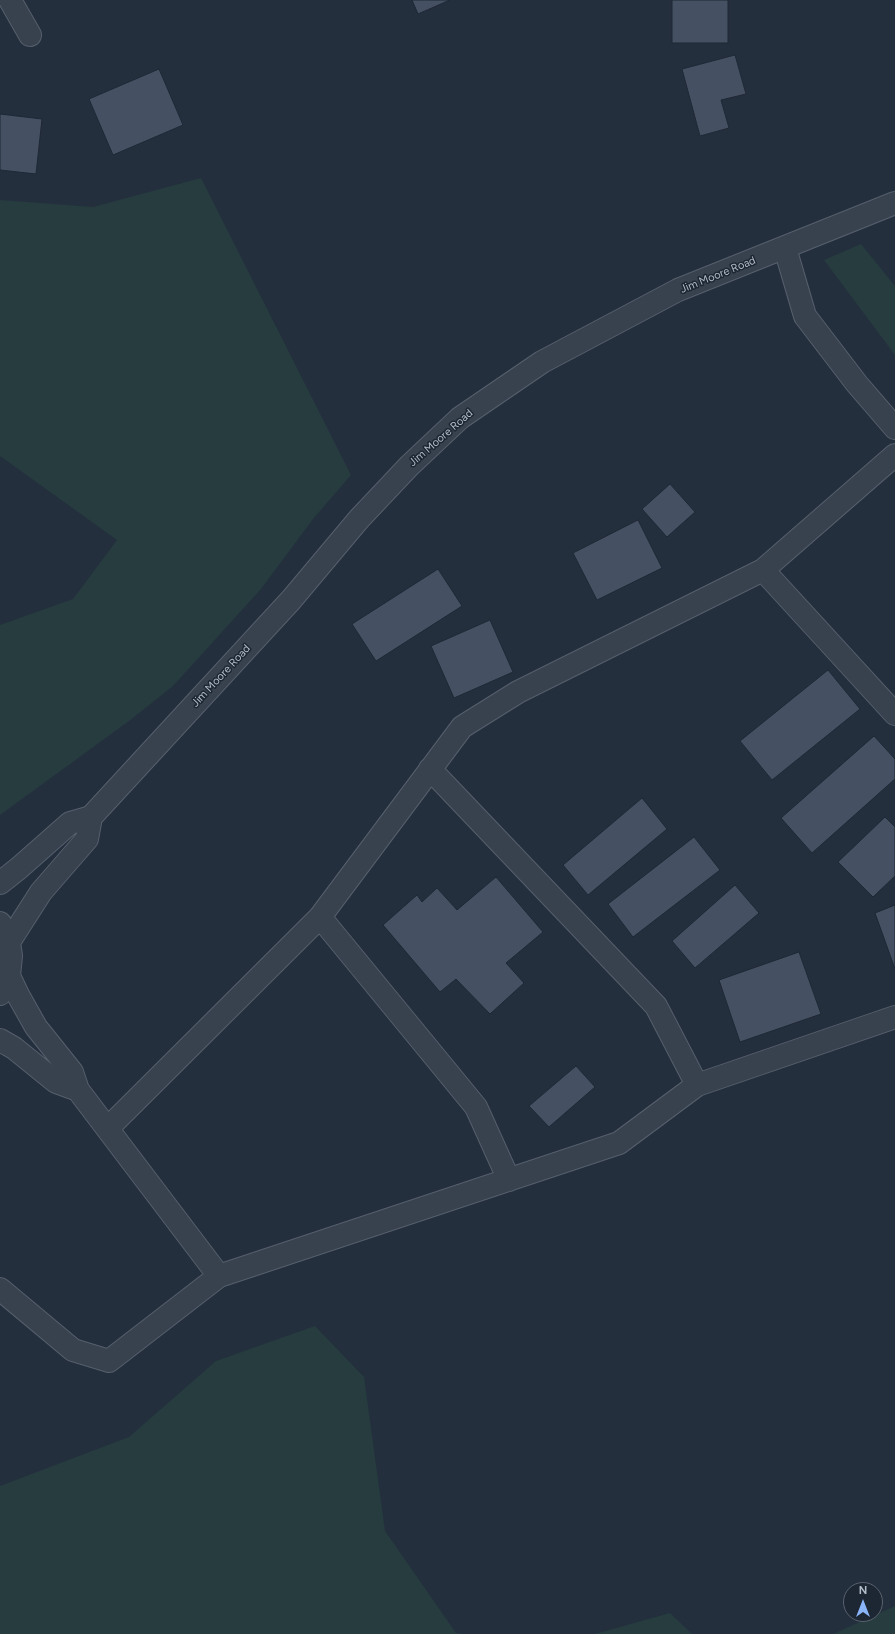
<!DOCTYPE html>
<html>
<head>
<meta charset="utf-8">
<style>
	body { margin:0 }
	#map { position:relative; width:895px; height:1634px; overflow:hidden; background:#242f3e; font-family:Figtree,sans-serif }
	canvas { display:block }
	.north { position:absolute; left:843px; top:1582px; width:40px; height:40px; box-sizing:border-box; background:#1d2633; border:1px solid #59626f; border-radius:50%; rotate:0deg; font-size:11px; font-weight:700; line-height:16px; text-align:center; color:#b4bcc9 }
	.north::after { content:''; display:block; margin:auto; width:14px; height:18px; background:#8ab4f8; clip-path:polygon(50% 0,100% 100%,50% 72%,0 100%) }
</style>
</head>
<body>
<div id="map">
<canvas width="895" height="1634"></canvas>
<div class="north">N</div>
</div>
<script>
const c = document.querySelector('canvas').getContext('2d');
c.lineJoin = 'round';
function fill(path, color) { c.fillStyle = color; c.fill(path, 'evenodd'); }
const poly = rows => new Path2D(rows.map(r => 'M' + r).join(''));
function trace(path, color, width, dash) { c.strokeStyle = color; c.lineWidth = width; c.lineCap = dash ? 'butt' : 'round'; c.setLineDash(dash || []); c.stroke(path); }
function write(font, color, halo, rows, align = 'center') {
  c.font = font + ' Figtree,sans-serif'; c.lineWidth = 3; c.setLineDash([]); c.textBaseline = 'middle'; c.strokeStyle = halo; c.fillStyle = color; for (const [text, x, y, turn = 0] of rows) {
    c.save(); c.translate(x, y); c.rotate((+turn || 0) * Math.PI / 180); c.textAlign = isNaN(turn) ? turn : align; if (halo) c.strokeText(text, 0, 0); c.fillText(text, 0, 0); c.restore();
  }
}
const green = poly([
	[201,178,351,475,313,519,261,589,173,686,129,721,0,815,0,625,73,599,117,540,0,456,0,200,93,207],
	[861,244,895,286,895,355,824,260],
	[315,1326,364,1377,385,1531,456,1633,462,1634,0,1634,0,1486,129,1437,216,1361],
	[895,1606,895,1634,833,1634],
	[670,1613,692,1634,595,1634]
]);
const building = poly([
	[412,0,450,0,418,14,412,0],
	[672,0,728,0,728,43,672,43,672,0],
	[735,55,746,94,721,100,729,128,700,136,682,69,735,55],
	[159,69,183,125,113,155,89,99,159,69],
	[0,114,42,119,36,174,0,170,0,114],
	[670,484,695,512,667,537,642,509,670,484],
	[638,520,662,568,597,600,573,553,638,520],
	[438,569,462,606,376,661,352,624,438,569],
	[490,620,513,672,454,698,431,646,490,620],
	[828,670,860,709,772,780,740,741,828,670],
	[874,736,895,759,895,779,812,853,781,818,874,736],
	[642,798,667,829,588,895,563,865,642,798],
	[885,817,895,827,895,876,873,897,838,862,885,817],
	[694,837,720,870,633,937,608,904,694,837],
	[496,877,543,932,506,963,524,983,490,1014,456,979,440,992,383,925,417,895,422,902,437,888,457,910,496,877],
	[735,885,759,913,695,968,672,941,735,885],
	[895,905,895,969,875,913,895,905],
	[799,952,821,1014,740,1042,719,980,799,952],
	[576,1066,595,1087,549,1127,529,1106,576,1066]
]);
const minor = poly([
	[10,0,30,35],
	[785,248,805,316,857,384,895,428],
	[763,570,895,714],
	[430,769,656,1006,697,1085],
	[0,883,19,868,70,823,91,817,291,600,359,519,409,466,460,418,542,362,678,290,895,203],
	[320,917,476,1107,509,1180],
	[0,923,9,942,11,956,9,976,0,994],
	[9,942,41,892,87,839,91,817],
	[9,976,18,995,36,1027,72,1072,78,1090,219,1276],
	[0,1040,14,1048,56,1082,78,1090],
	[108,1128,320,917,462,727,518,692,763,570,895,455],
	[0,1289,73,1350,109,1361,219,1276,619,1143,697,1085,895,1017]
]);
const streetNames = [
	["Jim Moore Road",718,275,-22],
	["Jim Moore Road",441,438,-41],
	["Jim Moore Road",221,676,-47]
];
fill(green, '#263c3f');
fill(building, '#455162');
trace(building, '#1f2835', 1);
trace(minor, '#565f6c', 24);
trace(minor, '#38414e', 22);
write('11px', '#b4bcc9', '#1d2633', streetNames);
</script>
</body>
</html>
